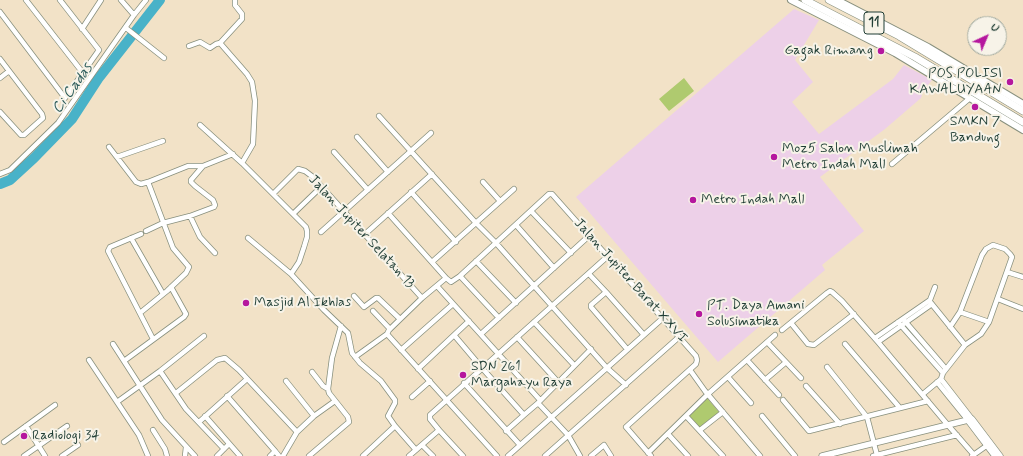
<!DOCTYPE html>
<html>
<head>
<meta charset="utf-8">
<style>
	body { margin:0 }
	#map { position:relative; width:1023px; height:456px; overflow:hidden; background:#f2e2c7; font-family:Mynerve,sans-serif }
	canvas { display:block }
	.north { position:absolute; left:967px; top:16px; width:40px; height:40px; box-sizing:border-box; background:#f7f3e8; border:1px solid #a1aaa0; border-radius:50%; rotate:44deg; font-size:11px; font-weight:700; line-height:16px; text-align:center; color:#1f3d34 }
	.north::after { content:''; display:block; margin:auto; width:14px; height:18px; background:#b5179e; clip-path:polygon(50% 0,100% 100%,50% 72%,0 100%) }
</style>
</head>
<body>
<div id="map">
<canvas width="1023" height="456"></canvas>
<div class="north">U</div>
</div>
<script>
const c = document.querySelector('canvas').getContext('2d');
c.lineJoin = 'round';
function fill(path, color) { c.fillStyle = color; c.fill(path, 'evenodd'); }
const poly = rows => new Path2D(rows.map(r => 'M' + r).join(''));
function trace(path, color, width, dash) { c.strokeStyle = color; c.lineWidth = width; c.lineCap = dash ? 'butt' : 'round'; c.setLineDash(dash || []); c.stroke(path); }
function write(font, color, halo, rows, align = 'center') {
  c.font = font + ' Mynerve,sans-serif'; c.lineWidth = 4; c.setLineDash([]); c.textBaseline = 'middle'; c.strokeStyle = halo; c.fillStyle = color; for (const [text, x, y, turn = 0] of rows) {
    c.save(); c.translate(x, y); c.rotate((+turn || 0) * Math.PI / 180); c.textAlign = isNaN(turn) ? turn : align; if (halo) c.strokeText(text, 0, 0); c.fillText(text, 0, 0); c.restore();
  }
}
const built = poly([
	[794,9,819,20,795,60,813,82,792,102,819,134,893,79,904,65,932,80,923,91,921,98,885,129,820,177,864,231,822,265,825,270,718,362,576,197]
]);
const green = poly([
	[684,78,694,91,669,111,659,99],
	[707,398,719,412,700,428,689,416]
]);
const river = poly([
	[0,184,10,180,34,158,72,119,98,79,160,0]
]);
const minor = poly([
	[26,0,83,73],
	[121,0,134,15],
	[235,0,235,5,242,14,242,19,220,43,247,74,252,82,255,101,253,144,242,163],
	[0,12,65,98,99,50,60,0],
	[126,28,164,58],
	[82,29,101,0],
	[189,46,200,42,210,48,216,44,220,43],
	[0,59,42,114,43,118,24,135,21,135,0,112],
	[0,78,9,71],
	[379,116,476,223,496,243,607,368,626,385],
	[200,125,242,163,306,227,307,231,307,237,304,247,299,262,291,274],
	[357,137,388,172],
	[109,147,136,182,141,184,148,182,173,248,189,267,186,273,167,291,140,313],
	[334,152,368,190],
	[117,157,163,141],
	[892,164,970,98],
	[0,174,10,170,58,123,134,15,146,0],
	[148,182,188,166,203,166],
	[483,182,500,201],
	[411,192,456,242],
	[273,194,298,169,305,171,313,177,422,298],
	[531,211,571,253],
	[388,213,446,278,451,282,460,276,549,194,552,194,696,356,697,360,696,364,626,427,651,456],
	[293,214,321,187],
	[190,216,200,237,215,253],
	[516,225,554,268],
	[146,231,163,223,190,216,214,207,215,205,213,200,195,186,191,182,191,180,203,166,233,154],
	[321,232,431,133],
	[141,234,110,247,108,251,153,339],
	[364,235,432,174],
	[131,238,163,294],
	[248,238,291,274,324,310,348,333,352,353,360,363,381,381,395,400,395,403,388,416,395,426],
	[476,261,516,303],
	[432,262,514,189],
	[1007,272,1023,277],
	[589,274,606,292],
	[460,276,499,318],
	[446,278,422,298,389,330,387,334,497,456],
	[437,286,540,400],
	[354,296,364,307,376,298,378,298,400,319],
	[998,299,1023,309],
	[931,303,965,345],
	[373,311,390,329],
	[960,312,989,322],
	[903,319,946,369],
	[534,322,574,365],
	[898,322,943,373],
	[791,323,808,344,814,345,854,314],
	[782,330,827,293,830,291,832,292,842,301,878,342,947,424,974,455],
	[481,334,590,235],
	[454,335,482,368,524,415,538,403,591,349],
	[517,337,558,382],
	[875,338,930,300,935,287],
	[767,342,801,378],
	[878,342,932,304],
	[113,344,162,420,195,456],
	[845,344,900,408],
	[627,349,591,307,591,305,606,292,644,335],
	[401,350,453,304],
	[355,357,387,334],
	[89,360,139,435,148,456],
	[747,360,779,395],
	[124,361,184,317,186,314,171,287],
	[827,367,867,417,877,455],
	[418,369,469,321],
	[690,370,705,391,760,456],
	[160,371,186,409,224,449],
	[312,372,323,386,328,389],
	[728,377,751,403],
	[941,379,972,419],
	[765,380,785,363],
	[286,381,314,416],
	[937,382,967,419],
	[464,383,520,445],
	[806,386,840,424],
	[176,393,217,360,225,358,239,370,297,432],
	[923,394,941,379,943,373,965,345,981,334,989,322,1012,257,1010,254,1005,249,993,245,986,249,982,255,960,312,950,327],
	[227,396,275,451],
	[412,397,430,381],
	[783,400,809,431,928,401],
	[117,402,160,371,204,336],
	[538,403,568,435,580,456],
	[205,416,240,456],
	[686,416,723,456],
	[762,416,795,456],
	[199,422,247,379],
	[26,426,45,456],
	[153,430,165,449,167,456],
	[439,430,463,456],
	[700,430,723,412],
	[506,431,524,415],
	[668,434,688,456],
	[4,442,55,405],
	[422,445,433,456],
	[648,453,708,394,775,335],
	[24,456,67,426],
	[62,456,78,445],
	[185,456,186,447],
	[217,456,229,444],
	[270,456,275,451,279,456],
	[283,456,297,432,314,416,335,401],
	[309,456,349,422,348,417,329,393,328,389,332,358,341,326],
	[363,456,395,426,416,450],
	[409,456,439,430,430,419,430,415,608,256],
	[508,456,663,318],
	[545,456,679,337],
	[591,456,604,445,611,456],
	[873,456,957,435],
	[972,456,989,444]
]);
const tertiary = poly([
	[967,419,995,456],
	[822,456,972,419,1000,456]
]);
const secondary = poly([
	[791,0,895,53,1023,130],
	[837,0,928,47,1023,104]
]);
const trunk = poly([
	[805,0,915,57,1023,122],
	[829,0,899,36,1023,111]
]);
const markers = [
	[881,51,4,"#b5179e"],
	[1010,82,4,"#b5179e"],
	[975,107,4,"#b5179e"],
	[774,157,4,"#b5179e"],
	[693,200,4,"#b5179e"],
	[246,303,4,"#b5179e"],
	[699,314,4,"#b5179e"],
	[463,375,4,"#b5179e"],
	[24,436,4,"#b5179e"]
];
const shields = [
	[874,23,20]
];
const shieldNames = [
	["11",874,23]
];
const poiNames = [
	["Gagak Rimang",873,51,"right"],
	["POS POLISI",1002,74,"right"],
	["KAWALUYAAN",1002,90,"right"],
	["SMKN 7",975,122,"center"],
	["Bandung",975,138,"center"],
	["Moz5 Salon Muslimah",782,149],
	["Metro Indah Mall",782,165],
	["Metro Indah Mall",701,200],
	["Masjid Al Ikhlas",254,303],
	["PT. Daya Amani",707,306],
	["Solusimatika",707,322],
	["SDN 261",471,367],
	["Margahayu Raya",471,383],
	["Radiologi 34",32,436]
];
const streetNames = [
	["Jalan Jupiter Selatan 13",361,232,47],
	["Jalan Jupiter Barat XXVI",630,281,48]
];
const waterNames = [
	["Ci Cadas",73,89,-54]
];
fill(built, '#edd0e8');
fill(green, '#afca6f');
trace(river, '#49b2c8', 10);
trace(minor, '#88907e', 6);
trace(tertiary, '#88907e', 7);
trace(secondary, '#88907e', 8);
trace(trunk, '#88907e', 8);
trace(minor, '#fff', 4.5);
trace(tertiary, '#fff', 5.5);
trace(secondary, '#fff', 6);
trace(trunk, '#fff', 7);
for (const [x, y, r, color] of markers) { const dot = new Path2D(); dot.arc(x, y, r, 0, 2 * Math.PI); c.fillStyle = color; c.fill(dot); trace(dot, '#f7f3e8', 1.5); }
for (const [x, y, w] of shields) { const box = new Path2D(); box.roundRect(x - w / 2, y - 11, w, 22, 3); c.fillStyle = '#f7f3e8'; c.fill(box); trace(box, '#1f3d34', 1); }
write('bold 13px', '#1f3d34', null, shieldNames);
write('14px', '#1f3d34', '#f7f3e8', poiNames, 'left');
write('14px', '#1f3d34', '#f7f3e8', streetNames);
write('italic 15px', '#2a5a59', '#f7f3e8', waterNames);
</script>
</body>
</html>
